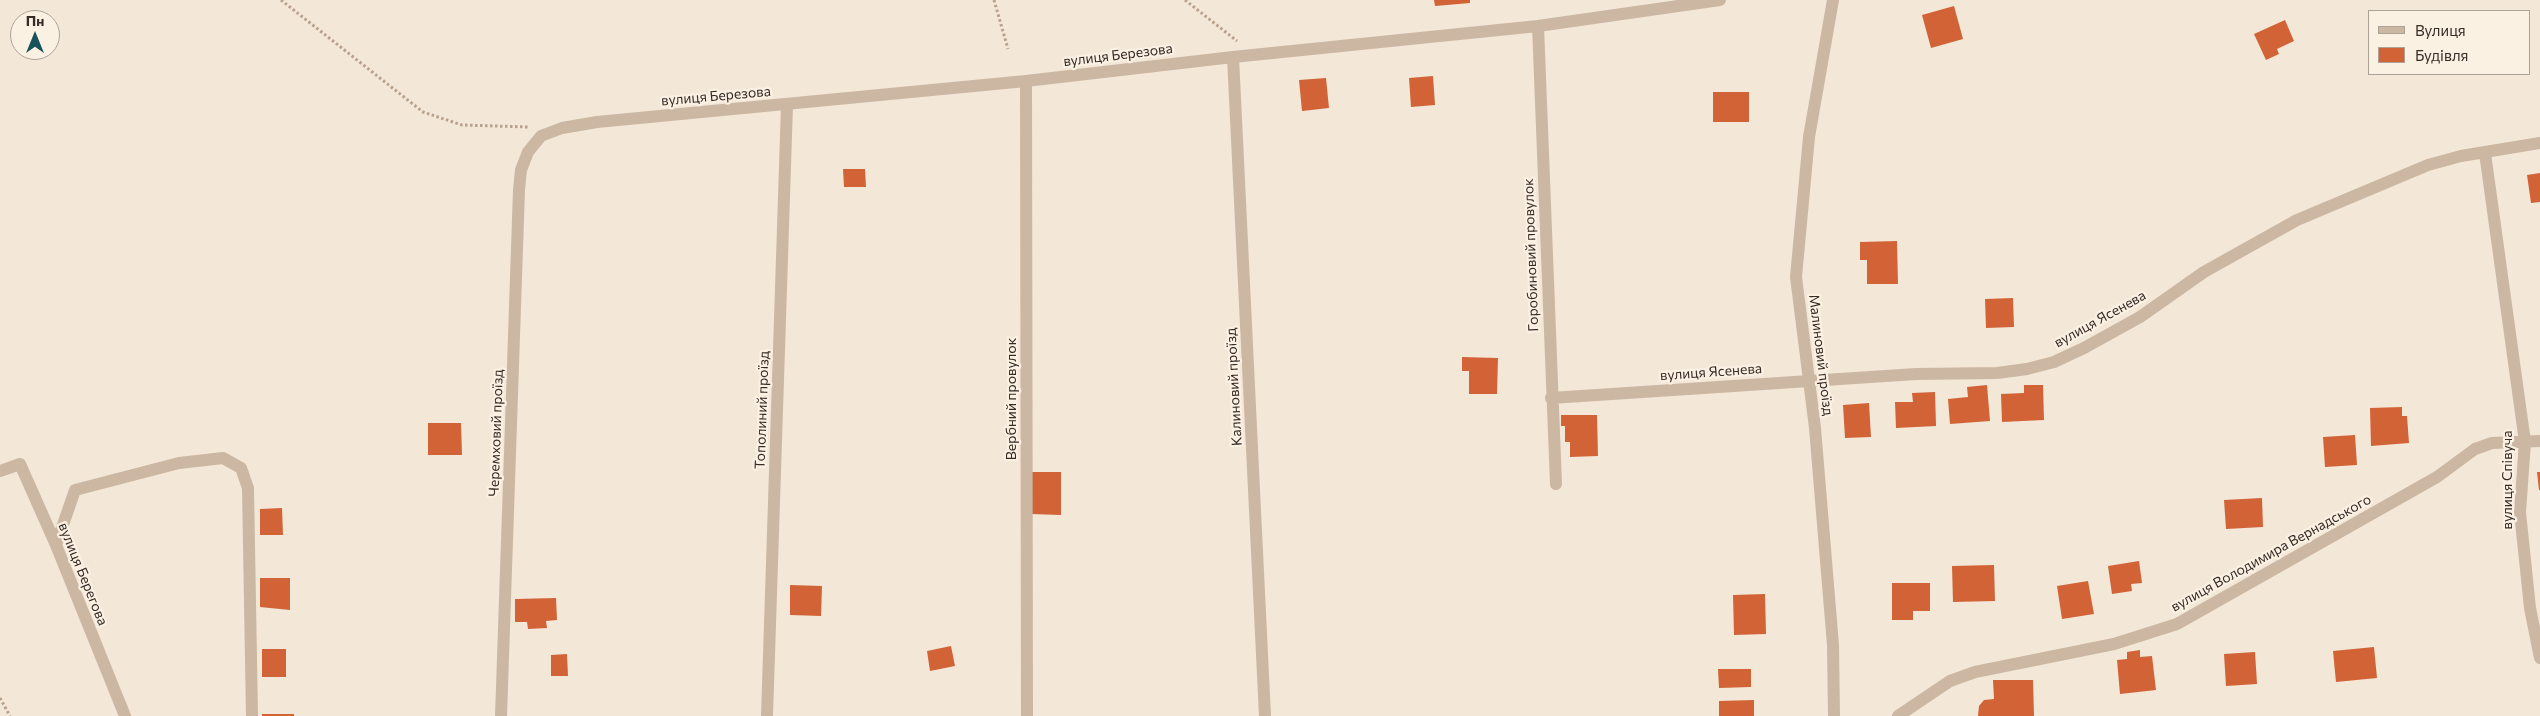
<!DOCTYPE html>
<html>
<head>
<meta charset="utf-8">
<style>
	body { margin:0 }
	#map { position:relative; width:2540px; height:716px; overflow:hidden; background:#f3e7d7; font-family:Commissioner,sans-serif }
	canvas { display:block }
	.legend { position:absolute; left:2368px; top:10px; width:162px; height:65px; box-sizing:border-box; background:#fbf1e3; border:1px solid #aca297; margin:0; padding:6px 9px; list-style:none; font-size:15px; color:#362b25 }
	.legend li { display:flex; align-items:center; gap:10px; height:25px }
	.legend b { width:25px; border:1px solid #aca297 }
	.north { position:absolute; left:10px; top:10px; width:50px; height:50px; box-sizing:border-box; background:#fbf1e3; border:1px solid #aca297; border-radius:50%; rotate:0deg; font-size:14px; font-weight:700; line-height:20px; text-align:center; color:#362b25 }
	.north::after { content:''; display:block; margin:auto; width:18px; height:22px; background:#17535b; clip-path:polygon(50% 0,100% 100%,50% 72%,0 100%) }
</style>
</head>
<body>
<div id="map">
<canvas width="2540" height="716"></canvas>
<ul class="legend">
<li><b style="height:6px;background:#ccb7a2"></b>Вулиця</li>
<li><b style="height:14px;background:#d16337"></b>Будівля</li>
</ul>
<div class="north">Пн</div>
</div>
<script>
const c = document.querySelector('canvas').getContext('2d');
c.lineJoin = 'round';
function fill(path, color) { c.fillStyle = color; c.fill(path, 'evenodd'); }
const poly = rows => new Path2D(rows.map(r => 'M' + r).join(''));
function trace(path, color, width, dash) { c.strokeStyle = color; c.lineWidth = width; c.lineCap = dash ? 'butt' : 'round'; c.setLineDash(dash || []); c.stroke(path); }
function write(font, color, halo, rows, align = 'center') {
  c.font = font + ' Commissioner,sans-serif'; c.lineWidth = 4.5; c.setLineDash([]); c.textBaseline = 'middle'; c.strokeStyle = halo; c.fillStyle = color; for (const [text, x, y, turn = 0] of rows) {
    c.save(); c.translate(x, y); c.rotate((+turn || 0) * Math.PI / 180); c.textAlign = isNaN(turn) ? turn : align; if (halo) c.strokeText(text, 0, 0); c.fillText(text, 0, 0); c.restore();
  }
}
const building = poly([
	[1434,0,1470,0,1470,3,1435,6],
	[1954,6,1963,39,1931,48,1922,15],
	[2285,20,2294,41,2277,49,2279,54,2266,60,2254,34],
	[1433,76,1435,105,1411,107,1409,78],
	[1326,78,1329,108,1302,111,1299,80],
	[1713,92,1749,92,1749,122,1713,122],
	[843,169,865,169,866,187,844,187],
	[2540,173,2540,202,2531,203,2527,175],
	[1897,241,1898,284,1867,284,1867,260,1860,260,1860,242],
	[2013,298,2014,327,1986,328,1985,299],
	[1462,357,1498,358,1497,394,1469,394,1469,371,1462,371],
	[1987,385,1990,421,1950,424,1948,399,1968,397,1967,387],
	[2024,385,2043,385,2044,420,2002,422,2001,394,2024,393],
	[1935,392,1936,426,1896,428,1895,402,1913,402,1912,393],
	[1869,403,1871,437,1845,438,1843,405],
	[2402,407,2402,416,2407,416,2409,443,2371,446,2370,408],
	[1561,415,1597,415,1598,456,1570,457,1570,442,1565,442,1565,426,1561,426],
	[428,423,461,423,462,455,428,455],
	[2355,435,2357,465,2325,467,2323,437],
	[1031,472,1061,472,1061,515,1031,514],
	[2537,472,2540,472,2540,490,2539,490],
	[2262,498,2263,527,2226,529,2224,500],
	[282,508,283,535,260,535,260,509],
	[2139,561,2142,583,2131,584,2132,591,2112,594,2108,566],
	[1994,565,1995,601,1953,602,1952,566],
	[260,578,290,578,290,610,260,607],
	[2088,581,2094,614,2062,619,2057,586],
	[1892,583,1930,583,1930,611,1913,611,1913,620,1892,620],
	[790,585,822,586,821,616,790,615],
	[1765,594,1766,634,1734,635,1733,595],
	[556,598,557,620,546,621,547,628,528,629,527,622,515,622,515,599],
	[951,646,955,666,930,671,927,651],
	[2374,647,2377,678,2336,682,2333,651],
	[262,649,286,649,286,677,262,677],
	[2140,650,2140,657,2152,656,2156,690,2120,694,2117,660,2127,659,2127,652],
	[2255,652,2257,684,2226,686,2224,654],
	[567,654,568,676,551,676,551,655],
	[1718,669,1751,669,1751,687,1719,688],
	[1993,680,2033,680,2034,716,1978,716,1979,706,1984,700,1994,699],
	[1754,700,1754,716,1719,716,1719,701],
	[262,714,294,714,294,716,262,716]
]);
const path = poly([
	[281,0,423,112,462,125,529,127],
	[994,0,1008,49],
	[1185,0,1237,41],
	[0,698,10,716]
]);
const minor = poly([
	[1833,0,1809,137,1796,277,1815,428,1833,645,1834,716],
	[1538,26,1556,484],
	[1233,57,1265,716],
	[1026,81,1027,716],
	[2485,153,2525,442,2520,512,2530,608,2540,658],
	[1551,398,1916,374,1997,373,2027,369,2054,362,2084,348,2140,317,2204,272,2297,220,2428,165,2461,156,2540,143],
	[0,471,20,464,56,545,125,716],
	[56,545,75,490,179,463,223,458,241,468,248,488,252,716],
	[501,716,519,190,521,170,528,152,541,136,562,128,597,122,1026,81,1233,57,1538,26,1720,0],
	[767,716,787,105],
	[1898,716,1950,681,1975,672,2114,644,2177,624,2437,477,2475,449,2492,443,2540,441]
]);
const streetNames = [
	["вулиця Березова",1118,55,-7],
	["вулиця Березова",716,96,-5],
	["Горобиновий провулок",1531,255,-92],
	["вулиця Ясенева",2100,319,-29],
	["Малиновий проїзд",1821,355,83],
	["вулиця Ясенева",1711,372,-4],
	["Калиновий проїзд",1234,387,-93],
	["Вербний провулок",1011,399,-90],
	["Тополиний проїзд",762,410,-88],
	["Черемховий проїзд",496,433,-88],
	["вулиця Співуча",2507,480,-90],
	["вулиця Володимира Вернадського",2271,553,-29],
	["вулиця Берегова",83,574,68]
];
fill(building, '#d16337');
trace(path, '#b8a18c', 3, [2.5, 2.5]);
trace(minor, '#ccb7a2', 12);
write('14px', '#362b25', '#fbf1e3', streetNames);
</script>
</body>
</html>
